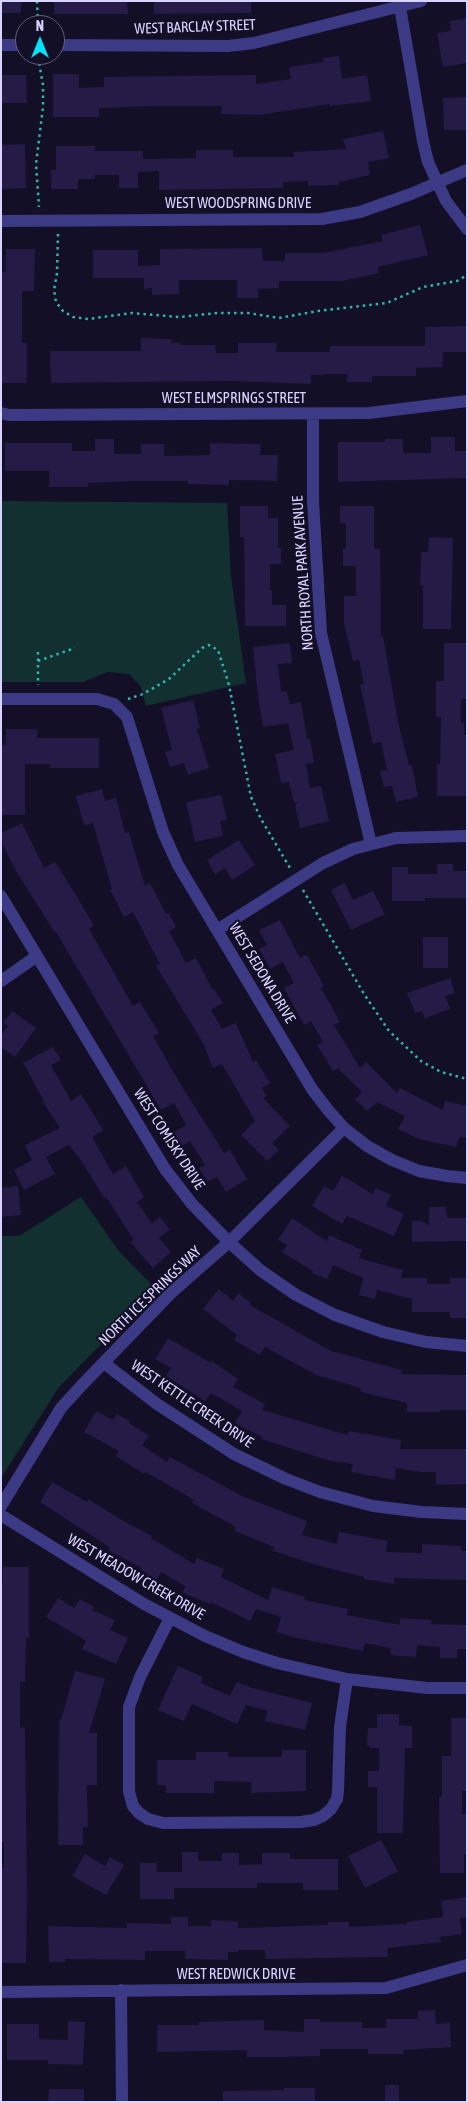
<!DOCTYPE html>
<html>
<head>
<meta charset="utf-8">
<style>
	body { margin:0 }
	#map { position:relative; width:468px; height:2103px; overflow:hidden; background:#130f26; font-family:"Asap Condensed",sans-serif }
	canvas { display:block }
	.frame { position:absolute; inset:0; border:2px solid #d9d4ff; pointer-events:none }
	.north { position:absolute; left:15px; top:15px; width:50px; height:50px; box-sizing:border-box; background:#130f26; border:1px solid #625e7d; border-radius:50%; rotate:0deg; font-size:14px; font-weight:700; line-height:20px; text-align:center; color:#d9d4ff }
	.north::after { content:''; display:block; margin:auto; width:18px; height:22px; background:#00e5ff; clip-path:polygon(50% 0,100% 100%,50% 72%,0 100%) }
</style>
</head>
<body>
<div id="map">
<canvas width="468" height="2103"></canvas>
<div class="frame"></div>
<div class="north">N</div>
</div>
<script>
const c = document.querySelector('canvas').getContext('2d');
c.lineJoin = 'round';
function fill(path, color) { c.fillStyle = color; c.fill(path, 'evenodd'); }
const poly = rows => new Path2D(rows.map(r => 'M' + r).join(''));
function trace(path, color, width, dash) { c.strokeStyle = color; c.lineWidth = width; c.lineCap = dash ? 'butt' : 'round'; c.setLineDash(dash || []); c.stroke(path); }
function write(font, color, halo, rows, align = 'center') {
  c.font = font + ' "Asap Condensed",sans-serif'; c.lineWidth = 4; c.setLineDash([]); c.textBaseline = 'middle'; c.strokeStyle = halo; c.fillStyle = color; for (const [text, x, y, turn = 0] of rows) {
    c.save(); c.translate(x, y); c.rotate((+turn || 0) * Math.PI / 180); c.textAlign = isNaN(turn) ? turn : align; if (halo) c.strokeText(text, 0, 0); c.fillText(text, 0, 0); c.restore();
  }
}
const green = poly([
	[1,501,227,503,231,577,246,683,146,706,141,687,129,674,108,672,83,682,1,682],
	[81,1197,118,1250,156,1289,59,1387,1,1478,1,1236,19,1236]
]);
const building = poly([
	[1,1,21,1,21,13,1,13],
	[54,1,127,1,128,14,54,14],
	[154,1,251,1,251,13,154,14],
	[467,18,467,63,443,67,437,33,451,31,450,21],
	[339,56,342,79,367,75,371,101,330,106,329,104,260,115,221,114,222,106,152,106,99,108,99,117,53,117,53,74,79,74,79,88,104,87,104,77,256,75,256,84,291,79,289,67,323,62,323,58],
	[1,75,26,75,27,103,1,103],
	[467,97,467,130,444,130,443,98],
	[383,131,389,158,368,162,370,175,339,182,339,185,308,186,308,181,283,182,283,188,159,190,159,171,138,172,138,188,119,188,119,175,95,175,95,179,78,179,78,189,51,189,51,170,56,170,56,146,95,146,95,151,143,151,143,159,196,158,196,150,233,150,233,157,294,157,294,152,346,149,343,139],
	[25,144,26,188,1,189,1,145],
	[420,225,428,255,378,267,379,273,342,281,279,281,279,288,258,289,258,298,237,298,237,280,179,280,179,294,152,295,152,288,144,289,144,278,93,278,93,250,138,250,138,266,160,265,160,249,262,248,263,261,285,261,285,253,323,253,383,241,381,235],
	[6,249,35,249,34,291,22,291,22,343,27,343,27,383,1,383,1,272,6,272],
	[466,326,467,352,443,352,443,367,416,368,416,376,372,376,372,382,347,382,347,374,324,374,324,375,311,375,311,384,229,381,51,383,50,351,141,351,141,338,171,339,171,343,180,343,180,345,215,345,216,353,238,353,238,343,277,343,276,352,330,352,330,346,425,346,425,327],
	[431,437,455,437,455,451,467,451,467,478,338,482,338,442,385,442,385,439,403,439,403,453,431,453],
	[95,439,114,439,114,454,141,454,141,444,164,444,164,456,210,455,210,443,261,444,260,455,278,455,277,481,229,480,229,485,188,484,188,481,136,481,88,483,88,487,49,487,49,471,5,471,5,443,72,443,72,451,95,451],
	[240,506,268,506,268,518,278,518,278,548,281,548,281,564,270,564,270,590,272,590,272,605,286,605,286,626,245,626,244,537,240,537],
	[340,506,374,506,374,549,380,549,381,637,383,636,398,722,409,765,412,765,418,797,396,802,392,786,384,787,380,771,387,770,381,742,373,744,360,685,364,684,359,660,353,661,344,623,344,596,356,596,356,566,343,566,343,549,346,549,346,523,340,523],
	[429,537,453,538,451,629,423,629,423,585,420,585,421,552,428,552],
	[290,643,292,663,278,664,281,692,287,691,290,704,301,702,307,739,310,738,314,762,306,764,310,788,321,786,329,821,300,828,295,805,299,802,294,803,289,782,281,783,275,754,294,750,289,728,288,723,263,727,258,697,253,647],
	[444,643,467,643,467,699,461,699,461,723,464,723,464,735,467,735,467,796,437,796,437,764,440,764,441,717,436,717,436,681,444,681],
	[193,700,200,728,197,729,209,768,188,775,184,763,170,767,165,752,172,750,161,708],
	[6,729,37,729,37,738,99,738,99,768,50,768,50,764,25,764,25,815,1,815,1,745,6,745],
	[102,789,105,801,116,798,125,833,129,832,145,886,150,883,166,914,169,913,176,927,169,931,186,963,196,958,212,989,213,988,223,1003,211,1010,222,1029,236,1023,253,1062,256,1060,270,1083,262,1088,267,1096,263,1098,290,1126,272,1143,279,1150,267,1161,241,1135,255,1121,222,1064,213,1068,203,1043,156,966,160,964,133,912,124,917,110,890,112,889,93,823,84,825,76,796],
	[221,795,227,820,220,821,223,836,195,842,186,802],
	[22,823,44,868,55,862,77,897,94,926,89,929,133,1006,140,1002,159,1033,153,1036,178,1080,224,1153,230,1150,247,1179,226,1192,217,1177,208,1182,199,1168,205,1165,190,1141,182,1146,174,1132,186,1125,174,1103,161,1110,56,932,55,933,13,866,1,840,1,833],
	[239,840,255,865,232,880,225,868,215,874,207,860],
	[437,864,453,864,453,871,467,871,467,898,425,898,425,901,392,901,392,867,408,867,408,874,437,874],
	[345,883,353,900,373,891,385,914,351,930,331,890],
	[280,920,300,958,307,955,324,986,321,988,340,1022,334,1025,360,1068,366,1062,397,1093,400,1088,443,1110,445,1101,467,1106,467,1138,459,1137,456,1147,419,1139,398,1129,405,1116,377,1102,367,1111,355,1099,362,1092,338,1068,333,1071,317,1045,323,1042,311,1021,304,1025,284,988,294,983,283,962,270,969,259,949,267,945,259,930],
	[423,937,448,937,448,968,423,968],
	[450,978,455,993,445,996,450,1009,425,1018,422,1011,415,1013,407,993],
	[12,1011,36,1028,15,1057,1,1047,1,1035,8,1026,3,1023],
	[53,1047,61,1060,51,1065,71,1101,81,1094,103,1130,92,1137,113,1174,126,1166,144,1197,137,1202,152,1224,160,1217,170,1229,159,1238,171,1252,153,1268,130,1242,134,1240,106,1197,104,1198,83,1163,69,1145,46,1157,55,1174,24,1190,14,1170,32,1160,25,1145,60,1128,43,1102,44,1101,23,1063],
	[342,1176,373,1194,376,1188,391,1195,386,1206,404,1214,394,1236,347,1216,342,1224,312,1206,324,1186,333,1191],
	[18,1186,21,1215,1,1217,1,1188],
	[429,1207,446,1207,447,1218,467,1218,467,1241,412,1242,412,1221,421,1221,429,1225],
	[292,1218,327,1241,329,1235,362,1250,359,1258,403,1270,401,1278,427,1278,427,1284,450,1284,450,1278,467,1278,467,1318,450,1318,450,1312,412,1312,412,1299,377,1290,375,1299,359,1295,363,1278,333,1265,327,1279,312,1273,313,1271,282,1252,287,1245,278,1240],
	[219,1289,233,1301,238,1293,251,1303,250,1305,331,1351,402,1370,401,1374,467,1375,467,1410,440,1410,440,1412,407,1412,407,1403,361,1392,361,1388,316,1375,265,1347,260,1355,234,1340,237,1335,203,1309],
	[168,1338,211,1363,212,1361,238,1379,233,1387,265,1404,262,1410,348,1435,348,1431,401,1440,400,1449,467,1449,467,1484,436,1485,436,1472,420,1472,396,1468,395,1480,351,1472,353,1464,330,1461,261,1439,262,1437,235,1423,242,1411,211,1393,205,1401,166,1376,171,1368,155,1359],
	[96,1411,113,1420,116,1414,130,1421,129,1423,149,1436,142,1445,167,1462,170,1457,242,1496,307,1521,302,1535,337,1544,339,1532,388,1541,386,1552,422,1553,422,1544,461,1546,461,1551,467,1551,467,1580,394,1578,394,1584,364,1579,364,1577,320,1566,273,1551,274,1547,235,1531,236,1527,192,1503,194,1500,146,1472,144,1474,116,1456,119,1451,84,1432],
	[52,1482,87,1502,88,1499,120,1519,152,1536,151,1538,194,1564,197,1558,224,1569,221,1577,268,1600,272,1587,305,1597,304,1600,348,1609,347,1615,400,1625,400,1618,432,1620,431,1624,467,1625,467,1649,457,1649,457,1658,440,1658,440,1647,417,1645,416,1657,391,1655,391,1648,365,1643,363,1651,292,1637,277,1632,281,1617,256,1609,250,1621,211,1602,210,1604,183,1593,185,1586,161,1572,156,1580,141,1570,142,1568,108,1550,109,1547,40,1502],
	[3,1567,29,1567,29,1638,26,1638,25,1682,20,1682,20,1728,25,1727,27,1894,26,1963,2,1963,1,1868,4,1868,4,1842,1,1842,1,1585,3,1585],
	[58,1598,74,1608,80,1599,94,1607,92,1610,115,1620,110,1630,128,1638,116,1664,82,1649,86,1641,46,1617],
	[178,1666,203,1677,201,1683,230,1696,237,1682,252,1688,312,1703,305,1730,265,1721,268,1711,246,1705,237,1724,192,1704,184,1721,158,1710],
	[75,1671,105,1679,89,1733,97,1733,97,1785,87,1785,88,1827,83,1827,83,1845,58,1845,59,1719,61,1720],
	[377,1714,399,1714,399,1725,412,1726,412,1748,405,1748,403,1833,377,1833,377,1787,368,1787,368,1771,379,1771,379,1748,370,1748,370,1746,367,1745,368,1728,377,1728],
	[451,1718,467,1718,467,1791,462,1791,462,1814,467,1814,467,1854,464,1854,464,1873,440,1873,439,1797,442,1797,442,1756,451,1756],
	[282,1750,306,1750,306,1791,251,1793,251,1782,214,1781,214,1793,166,1793,166,1785,157,1785,157,1760,196,1760,196,1752,228,1752,228,1757,282,1757],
	[381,1840,398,1871,365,1888,348,1856],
	[182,1852,198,1852,198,1861,222,1861,222,1853,239,1853,239,1865,262,1864,262,1853,290,1853,290,1859,338,1859,338,1890,303,1890,303,1883,257,1883,257,1888,174,1888,174,1899,140,1899,140,1863,157,1863,157,1872,182,1872],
	[85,1854,105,1866,110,1857,124,1865,106,1895,72,1876],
	[467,1897,467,1917,460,1918,462,1934,440,1937,441,1942,387,1948,388,1957,265,1959,265,1950,238,1950,238,1952,228,1952,228,1960,185,1959,185,1951,145,1951,145,1960,65,1959,65,1962,49,1962,48,1926,127,1928,127,1923,171,1924,171,1917,188,1917,188,1926,211,1926,211,1920,238,1921,238,1928,328,1925,328,1922,349,1922,349,1927,407,1924,407,1922,443,1917,441,1901],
	[435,2010,436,2024,450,2023,451,2047,403,2050,403,2054,368,2054,368,2049,320,2049,320,2056,279,2057,247,2057,247,2050,157,2052,157,2025,199,2025,199,2022,264,2020,264,2030,304,2032,304,2019,320,2019,320,2022,362,2022,362,2028,386,2028,386,2019,418,2019,418,2011],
	[68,2021,85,2022,83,2065,48,2064,48,2060,7,2060,7,2024,39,2024,39,2039,68,2040],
	[385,2085,399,2085,399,2102,385,2102],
	[284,2088,315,2088,315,2102,223,2102,223,2091,284,2090],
	[49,2089,84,2089,84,2102,48,2102]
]);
const path = poly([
	[37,1,38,25],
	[38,57,43,85,43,107,36,164,39,207],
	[58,234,57,273,54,290,56,302,63,311,73,317,88,319,132,313,179,317,217,313,248,313,279,318,318,311,387,303,423,287,457,281,467,275],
	[38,652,38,685],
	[38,661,75,648],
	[128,699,143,694,169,679,202,648,209,645,218,650,229,685,251,797,261,819,290,868],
	[303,890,364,994,389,1031,421,1061,441,1072,467,1079]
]);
const minor = poly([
	[1,45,25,45],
	[55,45,228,46,254,43,421,1],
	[1,221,322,219,360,212,411,194,467,170],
	[1,413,9,415,369,413,467,401],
	[313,414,313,501,321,633,371,844],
	[1,699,97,699,114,704,127,717,163,832,178,865,312,1089,328,1110,344,1128,367,1146,392,1160,419,1171,447,1176,467,1178],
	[1,896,165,1169,192,1204,229,1242,260,1270,296,1295,335,1315,383,1332,426,1342,467,1346],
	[217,930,323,863,353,849,396,838,467,836],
	[1,981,37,956],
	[104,1363,157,1404,234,1454,286,1479,320,1492,373,1506,422,1512,467,1514],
	[1,1506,61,1408,81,1386,171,1293,229,1242,344,1128],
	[1,1515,144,1604,205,1636,243,1652,277,1663,347,1679,427,1688,467,1688],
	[170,1618,140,1677,129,1707,129,1792,133,1806,139,1813,148,1819,163,1823,301,1822,314,1820,323,1816,331,1809,337,1799,338,1791,340,1727,347,1679],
	[121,1990,122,2102],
	[1,1992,386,1988,467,1965]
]);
const tertiary = poly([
	[399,1,423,141,428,162,446,201,467,229]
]);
const streetNames = [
	["WEST BARCLAY STREET",195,27,-2],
	["WEST WOODSPRING DRIVE",238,203],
	["WEST ELMSPRINGS STREET",234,398],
	["NORTH ROYAL PARK AVENUE",303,573,-94],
	["WEST SEDONA DRIVE",262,973,59],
	["WEST COMISKY DRIVE",169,1139,57],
	["NORTH ICE SPRINGS WAY",150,1296,-44],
	["WEST KETTLE CREEK DRIVE",192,1404,34],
	["WEST MEADOW CREEK DRIVE",136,1577,30],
	["WEST REDWICK DRIVE",236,1974]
];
fill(green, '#12302f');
fill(building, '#241b47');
trace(path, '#2fb8b0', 2.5, [2.5, 4]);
trace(minor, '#3d3a85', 12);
trace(tertiary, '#3d3a85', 12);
write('15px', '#d9d4ff', '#130f26', streetNames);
</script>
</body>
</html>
